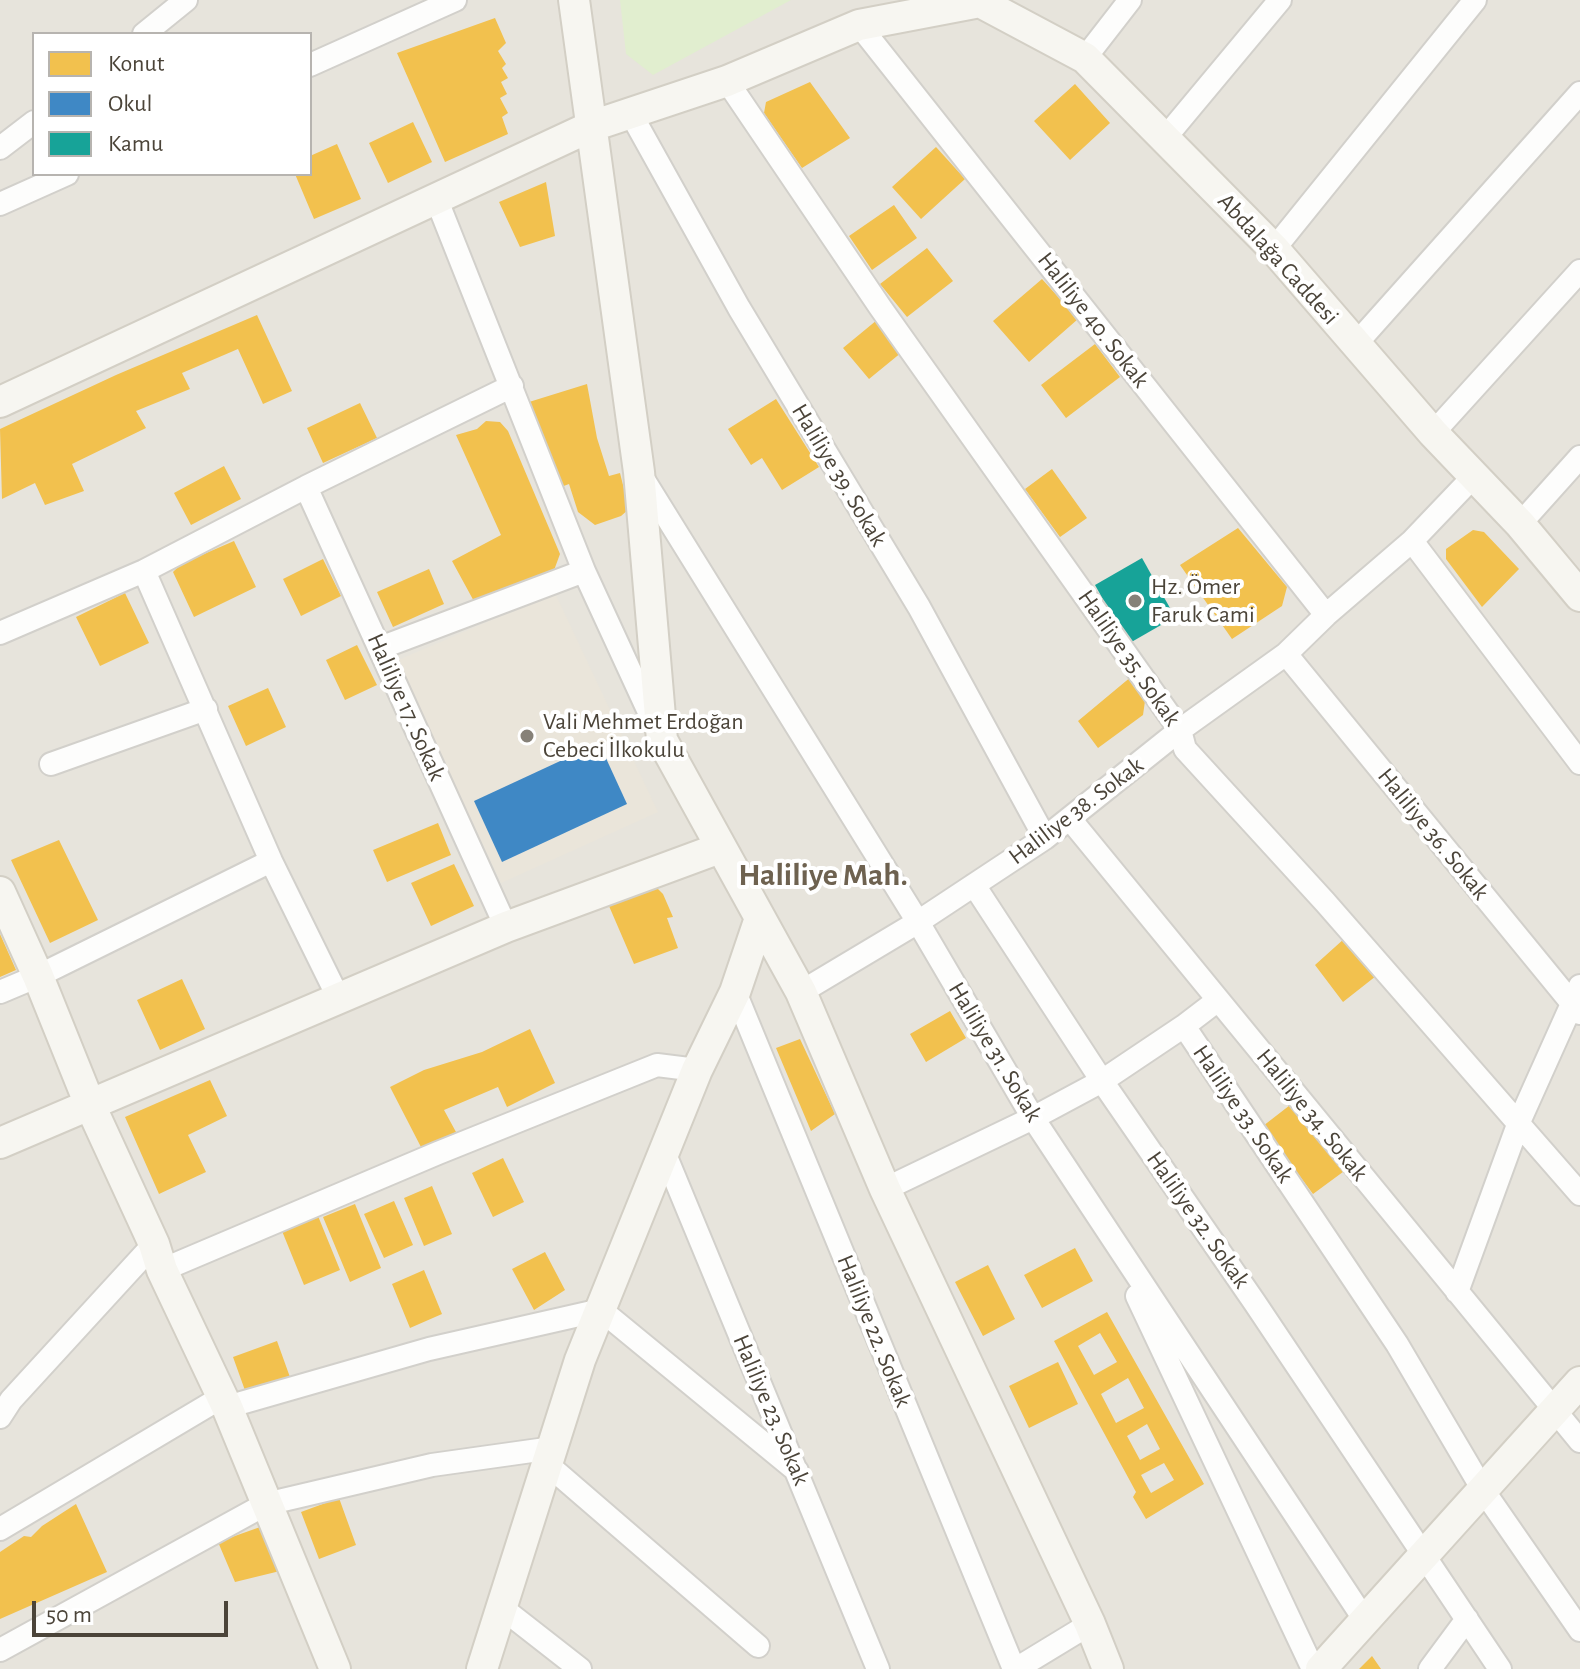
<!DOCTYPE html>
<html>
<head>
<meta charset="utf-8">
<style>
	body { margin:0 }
	#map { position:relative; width:1580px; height:1669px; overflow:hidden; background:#f4f2ee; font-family:"Alegreya Sans",sans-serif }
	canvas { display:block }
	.legend { position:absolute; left:32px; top:32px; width:280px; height:144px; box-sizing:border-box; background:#fff; border:2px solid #b7b4b0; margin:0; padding:10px 14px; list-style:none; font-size:24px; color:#4b4439 }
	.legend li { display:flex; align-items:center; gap:16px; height:40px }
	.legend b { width:40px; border:2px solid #b7b4b0 }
	.scale { position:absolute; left:32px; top:1601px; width:196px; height:36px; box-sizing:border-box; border:4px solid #4b4439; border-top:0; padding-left:10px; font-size:24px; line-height:28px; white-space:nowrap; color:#4b4439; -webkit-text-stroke:6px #fff; paint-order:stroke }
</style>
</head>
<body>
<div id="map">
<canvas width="1580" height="1669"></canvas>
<ul class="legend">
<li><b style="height:22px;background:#f2c14e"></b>Konut</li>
<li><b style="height:22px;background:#3f88c5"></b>Okul</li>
<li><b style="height:22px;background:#17a398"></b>Kamu</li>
</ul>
<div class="scale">50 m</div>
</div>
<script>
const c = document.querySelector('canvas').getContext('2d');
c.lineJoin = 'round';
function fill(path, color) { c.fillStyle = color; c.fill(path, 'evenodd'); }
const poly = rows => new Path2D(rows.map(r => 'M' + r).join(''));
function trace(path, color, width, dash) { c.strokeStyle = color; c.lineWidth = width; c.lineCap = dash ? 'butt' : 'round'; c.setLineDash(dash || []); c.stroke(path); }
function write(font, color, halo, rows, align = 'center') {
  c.font = font + ' "Alegreya Sans",sans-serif'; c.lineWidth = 8; c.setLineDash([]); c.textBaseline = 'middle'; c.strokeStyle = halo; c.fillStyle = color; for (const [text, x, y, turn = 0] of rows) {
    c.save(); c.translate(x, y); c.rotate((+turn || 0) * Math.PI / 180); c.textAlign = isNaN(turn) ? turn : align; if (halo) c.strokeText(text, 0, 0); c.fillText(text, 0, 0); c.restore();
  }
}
const residential = poly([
	[0,0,1580,0,1580,1669,0,1669],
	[34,34,310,34,310,174,34,174]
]);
const education = poly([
	[555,593,658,812,501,883,396,661]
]);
const green = poly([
	[620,0,791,0,653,75,626,54]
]);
const homes = poly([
	[495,18,506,43,498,51,506,64,502,68,508,78,501,82,507,94,500,98,508,113,502,117,508,134,445,162,397,53],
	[810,82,850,138,802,168,764,113,766,102],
	[1075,84,1110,123,1070,160,1034,121],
	[413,122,432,162,388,183,369,143],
	[337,144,361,199,314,219,295,174,310,174,310,156],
	[936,147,965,179,921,219,892,187],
	[546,182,555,236,520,247,499,202],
	[894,205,917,238,872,270,849,236],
	[927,248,953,281,907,317,880,284],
	[1042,279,1078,319,1029,362,993,321],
	[257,315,292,391,263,404,238,349,182,373,190,389,136,411,146,428,72,464,84,491,45,505,35,483,2,499,0,429,116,375],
	[877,320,902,352,869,379,843,348],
	[1095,344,1120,377,1066,418,1041,385],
	[587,384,597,438,609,476,620,473,629,509,621,516,595,525,578,512,569,484,561,487,529,402],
	[776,399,819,467,782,490,762,458,751,465,728,429],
	[360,403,377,438,323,463,307,428],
	[486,421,500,422,508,431,560,554,553,573,476,605,452,561,501,535,456,435,477,429],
	[224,466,241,499,191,525,174,493],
	[1052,469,1087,518,1060,537,1025,489],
	[1238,528,1287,587,1282,606,1232,639,1180,565],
	[1473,530,1484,532,1519,569,1482,607,1446,559,1446,549],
	[234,541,256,587,194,617,173,572,181,564],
	[323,559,341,596,301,616,283,579],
	[429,569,444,604,393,627,377,592],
	[125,593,149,643,100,666,76,617],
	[357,645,377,685,345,700,326,660],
	[1132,676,1146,694,1143,715,1098,748,1078,721],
	[268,688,286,727,246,746,228,706],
	[438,823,451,855,387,882,373,850],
	[59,840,98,920,50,943,11,860],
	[454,864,474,906,431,926,411,883],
	[655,886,663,894,673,917,667,918,678,948,634,964,609,906],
	[0,934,16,970,0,977],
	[1345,938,1376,976,1343,1002,1315,965],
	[182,979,205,1029,160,1050,137,1000],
	[950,1011,966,1038,926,1062,910,1034],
	[530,1029,555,1083,507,1107,498,1087,444,1110,456,1132,422,1149,390,1087,424,1070,482,1052],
	[800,1039,835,1114,811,1131,776,1048],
	[210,1080,227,1116,188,1135,206,1172,159,1194,125,1117],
	[1294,1102,1347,1169,1313,1194,1263,1126],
	[503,1158,524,1202,493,1217,472,1173],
	[432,1186,452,1234,424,1246,404,1198],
	[394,1201,413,1245,384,1258,364,1214],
	[355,1204,381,1268,350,1282,323,1217],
	[318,1216,340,1270,304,1285,282,1231],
	[1075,1248,1093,1281,1042,1308,1024,1275],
	[545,1252,565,1290,534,1310,512,1269],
	[988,1265,1015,1319,983,1336,955,1282],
	[424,1270,442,1314,410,1328,392,1284],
	[1107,1312,1204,1484,1146,1519,1133,1497,1136,1492,1054,1341],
	[1100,1333,1117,1362,1094,1375,1078,1346],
	[1128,1378,1144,1408,1116,1423,1101,1394],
	[1147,1424,1160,1449,1140,1460,1127,1436],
	[1164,1463,1174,1480,1151,1493,1141,1475],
	[277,1341,291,1380,247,1396,233,1357],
	[1058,1362,1078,1404,1029,1428,1009,1386],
	[339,1498,356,1545,319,1559,301,1512],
	[76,1504,107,1572,0,1619,0,1552,24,1536,31,1537,42,1526],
	[263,1526,280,1571,235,1582,218,1542],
	[1372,1656,1381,1669,1359,1669]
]);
const schools = poly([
	[599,743,627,804,502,862,474,801]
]);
const public = poly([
	[1142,558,1175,617,1128,644,1095,585]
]);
const street = poly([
	[859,25,1326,615],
	[144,34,186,0],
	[1085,58,1130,0],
	[310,65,455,0],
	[727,81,880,307,1180,730,1185,749,1325,902,1580,1194],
	[631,114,739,308,919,607,1045,838],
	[1165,138,1280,0],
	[0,148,34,122],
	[436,198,584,571,655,725],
	[0,204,67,174],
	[1274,249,1475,0],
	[1355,345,1580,93],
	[1433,433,1580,271],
	[642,477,918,922,1033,1118,1366,1622],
	[306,487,506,927],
	[1520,524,1580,457],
	[1412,541,1580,763],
	[144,571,271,861,338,997],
	[0,633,144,571,306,487,512,386],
	[380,648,584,571],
	[1286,654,1580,1013],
	[51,764,206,709],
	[1070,819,1580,1441],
	[974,885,1102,1081,1255,1303,1500,1669],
	[0,992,38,976,271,861],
	[735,992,1014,1669],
	[801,992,918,922,1045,838,1180,730,1286,654,1326,615,1412,541,1474,476],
	[1184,1026,1218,1000],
	[664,1152,878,1669],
	[885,1189,1033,1118,1102,1081,1184,1026,1397,1344,1483,1490,1580,1630],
	[162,1270,438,1153,657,1065,697,1070],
	[1457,1292,1519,1122,1580,986],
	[1137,1296,1313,1669],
	[227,1407,429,1349,601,1310,797,1471],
	[0,1417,11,1400,154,1244],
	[547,1464,758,1646],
	[0,1529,222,1397],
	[502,1608,580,1669],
	[0,1650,266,1504,432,1465,553,1448],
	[1016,1669,1090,1624],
	[1430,1669,1467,1619]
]);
const secondary = poly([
	[574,0,639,472,662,740,801,992,885,1189,1090,1624,1108,1669],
	[0,402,592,126,727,81,859,25,980,2,1085,58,1274,249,1433,433,1520,524,1580,596],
	[0,892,38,976,90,1105,154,1244,162,1270,227,1407,335,1669],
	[0,1143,506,927,720,848],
	[482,1669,580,1360,697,1070,735,992,759,921],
	[1321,1669,1580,1382]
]);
const markers = [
	[1135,601,8,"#868178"],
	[527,736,8,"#868178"]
];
const streetNames = [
	["Abdalağa Caddesi",1278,259,48],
	["Haliliye 40. Sokak",1093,320,52],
	["Haliliye 39. Sokak",839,475,59],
	["Haliliye 35. Sokak",1129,658,55],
	["Haliliye 17. Sokak",406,707,66],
	["Haliliye 38. Sokak",1076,811,-37],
	["Haliliye 36. Sokak",1433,834,51],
	["Haliliye 31. Sokak",995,1052,59],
	["Haliliye 33. Sokak",1243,1114,56],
	["Haliliye 34. Sokak",1312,1115,51],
	["Haliliye 32. Sokak",1198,1220,55],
	["Haliliye 22. Sokak",874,1331,68],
	["Haliliye 23. Sokak",771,1410,67]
];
const poiNames = [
	["Hz. Ömer",1151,587],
	["Faruk Cami",1151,615],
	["Vali Mehmet Erdoğan",543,722],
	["Cebeci İlkokulu",543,750]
];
const districtNames = [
	["Haliliye Mah.",823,875]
];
fill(residential, '#e7e4dc');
fill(education, '#eae5da');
fill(green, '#e1eecf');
fill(homes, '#f2c14e');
fill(schools, '#3f88c5');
fill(public, '#17a398');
trace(street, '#d2d0cb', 26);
trace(secondary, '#d3cfc5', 34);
trace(street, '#fdfdfc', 22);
trace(secondary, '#f7f6f1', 30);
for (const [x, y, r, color] of markers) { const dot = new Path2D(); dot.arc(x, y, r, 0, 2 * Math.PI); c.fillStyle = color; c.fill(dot); trace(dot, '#fff', 3); }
write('24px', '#4b4439', '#fff', streetNames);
write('24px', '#4b4439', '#fff', poiNames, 'left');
write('bold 32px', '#6e6250', '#fff', districtNames);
</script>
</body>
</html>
